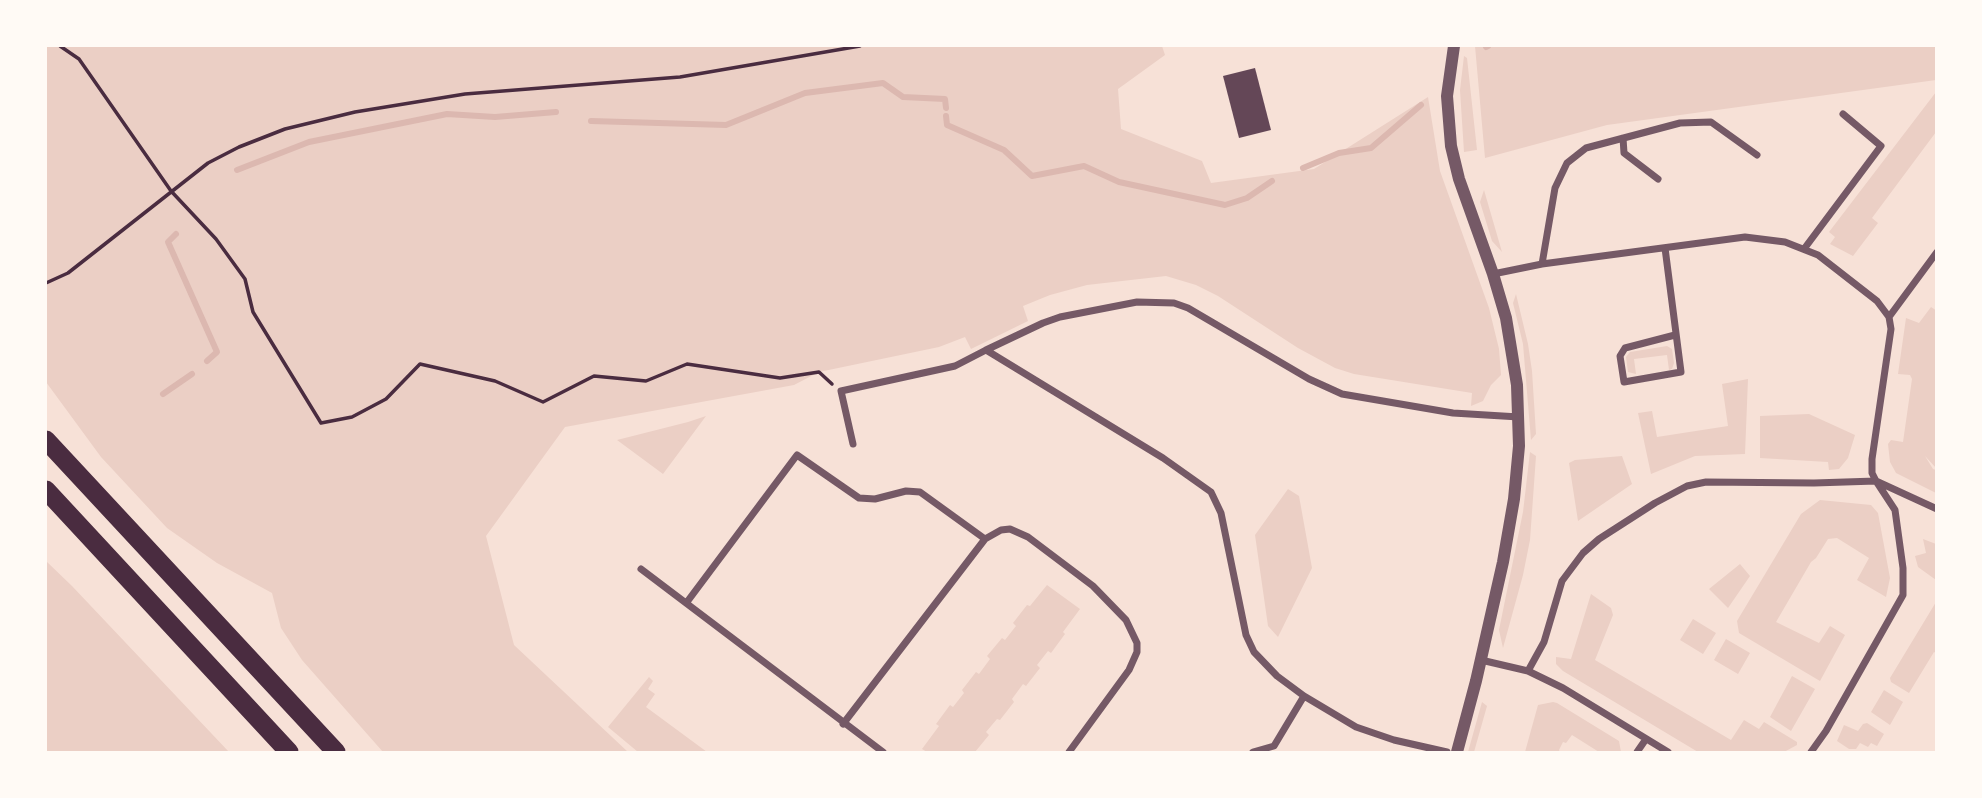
<!DOCTYPE html>
<html>
<head>
<meta charset="utf-8">
<style>
	body { margin:0 }
	#map { position:relative; width:1982px; height:798px; overflow:hidden; background:#f7e1d7; font-family:Helvetica,sans-serif }
	canvas { display:block }
	.frame { position:absolute; inset:0; border:47px solid #fffaf5; pointer-events:none }
</style>
</head>
<body>
<div id="map">
<canvas width="1982" height="798"></canvas>
<div class="frame"></div>
</div>
<script>
const c = document.querySelector('canvas').getContext('2d');
c.lineJoin = 'round';
function fill(path, color) { c.fillStyle = color; c.fill(path, 'evenodd'); }
const poly = rows => new Path2D(rows.map(r => 'M' + r).join(''));
function trace(path, color, width, dash) { c.strokeStyle = color; c.lineWidth = width; c.lineCap = dash ? 'butt' : 'round'; c.setLineDash(dash || []); c.stroke(path); }
const green = poly([
	[46,46,1162,46,1165,55,1118,89,1121,129,1202,161,1211,183,1314,169,1428,97,1440,171,1489,308,1499,349,1501,375,1491,385,1483,401,1471,406,1472,393,1354,374,1335,368,1298,348,1218,296,1196,285,1166,276,1087,285,1050,295,1023,306,1028,321,971,349,965,337,939,347,819,372,794,385,565,427,486,536,514,645,628,752,383,752,302,660,281,628,272,593,217,563,167,528,101,457,46,382],
	[1475,46,1936,46,1936,80,1607,125,1485,158],
	[1464,56,1467,58,1477,150,1464,152,1460,90],
	[1936,92,1936,132,1872,218,1878,223,1853,256,1830,244,1835,237,1829,232],
	[1484,190,1502,252,1492,241,1480,202],
	[1516,294,1528,344,1532,371,1536,434,1531,440,1523,344,1513,303],
	[1931,307,1937,311,1936,468,1925,456,1933,469,1936,470,1936,493,1896,473,1890,462,1888,444,1891,440,1903,442,1912,379,1910,375,1898,374,1906,318,1919,323],
	[1667,346,1672,349,1674,363,1672,369,1669,370,1667,355,1634,359,1636,374,1628,372,1626,357,1630,352],
	[1748,379,1745,454,1695,456,1651,474,1638,413,1652,411,1657,437,1728,426,1722,384],
	[1809,414,1855,435,1848,458,1839,469,1829,470,1828,462,1760,458,1760,416],
	[706,416,663,474,617,440,688,422],
	[1530,452,1536,456,1530,540,1523,575,1503,648,1499,630,1523,512],
	[1622,456,1632,484,1578,521,1569,463,1575,460],
	[1288,489,1299,496,1312,568,1278,637,1268,626,1255,535],
	[1820,500,1871,505,1878,513,1890,578,1886,597,1857,580,1869,558,1837,538,1828,539,1816,558,1811,562,1776,622,1819,643,1830,626,1845,635,1820,681,1739,633,1737,621,1801,514],
	[1923,539,1936,544,1936,580,1918,567,1915,556,1926,553],
	[46,561,72,586,229,752,46,752],
	[1740,564,1750,576,1728,608,1709,589],
	[1047,585,1080,609,1063,632,1065,634,1051,653,1048,651,1037,665,1040,668,1026,686,1023,684,1012,699,1014,702,1000,720,997,719,986,732,989,735,975,752,927,752,922,749,939,726,936,724,950,705,953,707,964,693,962,690,976,672,979,674,990,659,987,656,1002,638,1005,640,1016,626,1013,623,1027,605,1030,606],
	[1591,594,1611,608,1613,615,1595,660,1731,740,1744,720,1759,729,1764,722,1797,742,1797,745,1784,752,1698,752,1563,671,1556,664,1556,657,1571,659],
	[1936,602,1936,653,1934,652,1909,693,1891,682,1890,678],
	[1693,619,1716,633,1703,654,1680,640],
	[1726,639,1750,653,1738,674,1714,660],
	[1792,676,1815,689,1791,731,1770,717],
	[649,677,653,681,648,689,655,694,646,707,707,752,638,752,608,727],
	[1884,690,1903,702,1890,725,1871,712],
	[1482,702,1487,706,1474,752,1468,752],
	[1553,702,1557,703,1619,741,1621,752,1599,752,1572,735,1566,743,1563,742,1559,750,1560,752,1525,752,1538,705],
	[1867,723,1884,734,1877,746,1871,743,1868,747,1860,743,1856,749,1849,749,1837,741,1844,725,1858,731,1863,724]
]);
const stream = poly([
	[1486,47,1488,46],
	[946,116,947,125,1004,150,1032,176,1084,166,1119,182,1225,205,1247,198,1272,181],
	[591,121,726,125,805,93,883,83,903,97,945,99,946,108],
	[1303,168,1339,153,1371,148,1421,105],
	[237,170,309,142,447,114,495,117,556,112],
	[176,234,168,242,217,352,207,361],
	[163,394,192,374]
]);
const building = poly([
	[1255,68,1271,130,1239,138,1223,76]
]);
const path = poly([
	[60,46,79,59,171,191,216,239,245,279,253,312,321,423,352,417,386,399,420,364,495,381,543,402,594,376,646,381,687,364,780,378,819,372,832,384],
	[46,283,68,273,208,163,239,147,285,129,355,112,465,94,680,77,860,46]
]);
const minor = poly([
	[1623,138,1624,153,1658,179],
	[1665,248,1681,372,1624,382,1620,356,1625,348,1675,335],
	[1804,249,1881,146,1843,114],
	[1542,264,1555,188,1567,163,1586,148,1680,123,1711,122,1757,155],
	[1493,274,1542,264,1745,237,1785,242,1818,255,1877,301,1889,317,1891,329,1872,459,1872,473,1876,481,1937,509],
	[1889,317,1937,252],
	[853,444,841,391,955,366,986,350],
	[641,569,883,752],
	[687,602,797,455,859,498,875,499,906,491,920,492,985,539],
	[1481,660,1528,671,1544,642,1562,581,1583,553,1599,539,1655,503,1687,486,1706,482,1814,483,1876,481,1895,510,1903,568,1903,595,1826,731,1811,752],
	[1528,671,1563,688,1668,752],
	[843,724,985,539,1001,530,1010,529,1028,537,1093,586,1126,620,1137,643,1137,652,1129,670,1069,752],
	[1253,752,1274,746,1304,696],
	[1447,752,1394,740,1356,727,1304,696,1277,676,1254,652,1246,635,1221,513,1211,492,1163,458,986,350,1043,323,1060,317,1137,302,1174,303,1188,308,1309,379,1342,394,1453,413,1519,417],
	[1637,752,1646,739]
]);
const tertiary = poly([
	[1454,46,1447,96,1451,146,1459,179,1493,274,1506,318,1517,385,1519,446,1514,499,1503,562,1476,681,1457,752]
]);
const motorway = poly([
	[46,440,336,752],
	[46,490,289,752]
]);
fill(green, '#ebcfc5');
trace(stream, '#dcb8b0', 6);
fill(building, '#644757');
trace(path, '#4a2c40', 3.5);
trace(minor, '#755966', 7);
trace(tertiary, '#755966', 12);
trace(motorway, '#4a2c40', 19);
</script>
</body>
</html>
